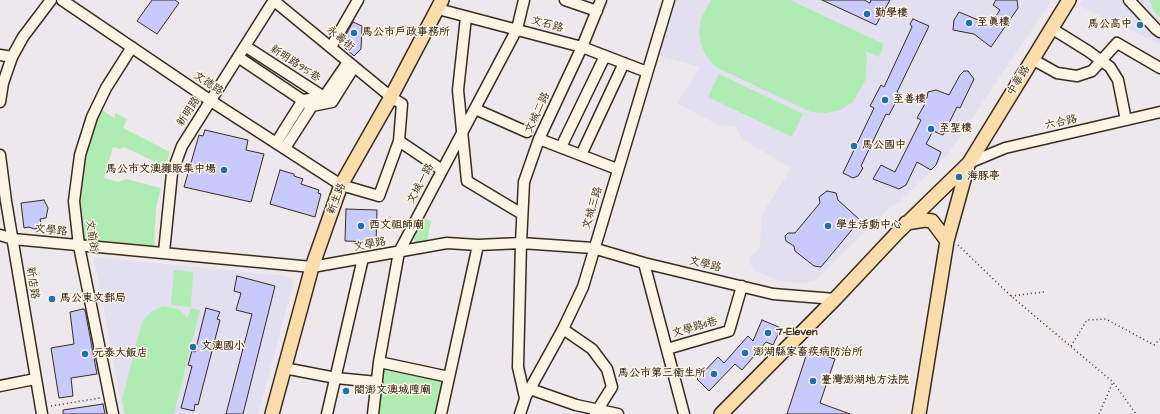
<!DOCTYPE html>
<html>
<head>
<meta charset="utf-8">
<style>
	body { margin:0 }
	canvas { display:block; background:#ede8ec }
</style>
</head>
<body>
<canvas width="1160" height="414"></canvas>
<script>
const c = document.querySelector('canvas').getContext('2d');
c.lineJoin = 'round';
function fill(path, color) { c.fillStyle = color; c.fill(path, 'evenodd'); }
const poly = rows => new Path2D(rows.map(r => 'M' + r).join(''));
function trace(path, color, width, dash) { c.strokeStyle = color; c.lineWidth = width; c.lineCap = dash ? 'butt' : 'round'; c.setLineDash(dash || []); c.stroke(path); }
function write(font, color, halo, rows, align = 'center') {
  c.font = font + ' "Architects Daughter","LXGW WenKai TC",sans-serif'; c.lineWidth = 3; c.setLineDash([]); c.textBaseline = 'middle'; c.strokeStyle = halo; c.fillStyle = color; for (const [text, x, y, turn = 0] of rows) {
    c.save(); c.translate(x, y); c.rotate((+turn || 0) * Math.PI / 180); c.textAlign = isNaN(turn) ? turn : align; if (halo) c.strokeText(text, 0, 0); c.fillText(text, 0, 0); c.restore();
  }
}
const built = poly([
	[676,0,1047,0,1051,1,948,154,899,202,888,209,816,280,799,283,780,281,755,271,750,264,749,257,760,248,761,216,791,168,742,139,736,127,718,125,677,103,700,67,659,56],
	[1082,0,1160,0,1160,44,1078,5],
	[94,257,285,276,294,281,258,414,123,414]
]);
const green = poly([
	[711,0,790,0,884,44,879,57,865,51,867,60,865,81,853,102,840,110,826,113,811,112,716,67,706,56,701,45,699,32,701,18],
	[1149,0,1160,0,1160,18,1155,12],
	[719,74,803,114,792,137,708,97],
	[99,108,114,118,116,113,127,119,123,128,170,152,166,167,124,147,120,149,113,147,104,178,118,182,126,179,161,188,156,208,154,247,81,244,77,201,82,156],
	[421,216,431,221,427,242,417,243,413,238],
	[174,270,193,272,191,307,171,305],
	[164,306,180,310,187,318,191,308,200,310,174,414,125,414,122,400,142,322,152,311],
	[383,370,444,381,437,414,375,414]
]);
const building = poly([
	[152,0,175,0,179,3,157,34,137,21,152,0],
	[822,0,864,0,870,3,871,0,890,0,876,25,822,0],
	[996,0,1017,0,1018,8,991,47,974,34,953,30,954,20,959,12,983,22,988,27,1000,10,993,5,996,0],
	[913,19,929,26,897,92,900,94,889,115,886,114,861,166,863,168,858,176,853,178,843,173,874,108,870,106,881,85,884,87,912,27,910,24,913,19],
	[353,22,362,26,361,49,354,56,344,47,343,40,353,22],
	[964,71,968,71,974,79,960,108,957,107,943,135,933,131,926,144,941,152,936,165,931,170,917,162,906,185,899,189,873,179,881,165,895,172,921,120,917,118,926,102,928,92,936,90,949,95,960,75,964,71],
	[205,130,248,140,246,150,264,154,251,202,184,187,199,135,203,136,205,130],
	[280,170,294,174,294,176,303,179,301,184,319,190,318,193,321,194,315,217,270,204,280,170],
	[827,191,836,193,838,200,860,220,821,267,814,266,795,251,794,246,786,241,785,236,788,233,795,233,820,203,819,197,827,191],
	[44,200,48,208,46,218,40,219,42,227,34,229,29,227,24,228,21,203,44,200],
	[346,209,377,210,376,242,345,241,346,209],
	[237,276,275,286,243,414,226,414,252,314,236,310,241,293,234,291,237,276],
	[206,308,220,312,217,319,220,320,198,405,195,404,194,411,181,408,192,366,188,365,192,351,195,352,206,308],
	[83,309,85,310,97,374,71,378,73,396,59,398,51,348,74,344,70,312,83,309],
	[762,320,781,328,773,345,766,342,742,370,735,364,709,391,697,379,718,357,724,363,748,336,753,341,762,320],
	[808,350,835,359,820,403,850,414,787,414,808,350],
	[103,404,105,414,63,414,63,410,103,404]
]);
const path = poly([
	[958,245,1011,296,1113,382,1136,414],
	[1011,296,1044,292],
	[1071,346,1087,320,1106,319,1154,345,1160,339],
	[51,406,100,398],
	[1099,414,1113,382]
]);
const minor = poly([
	[62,0,211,101,341,185,379,196,399,141,402,104,391,97,273,0],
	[565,0,597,11],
	[1129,0,1156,29,1160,32],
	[438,9,582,47,647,72],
	[466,17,458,90,467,181,522,214],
	[1051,28,1088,51,1110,67,1118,80,1126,120],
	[245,46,327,99],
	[331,47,358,0],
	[0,55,12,57],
	[238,57,308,104],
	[1032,59,1057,73,1077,76,1092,71,1117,43,1160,68],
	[0,102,3,83,12,57,23,37,51,0],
	[475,109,527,132],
	[539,139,617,169],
	[399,141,442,170],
	[276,143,303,100,324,97,348,62],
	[561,147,605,56],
	[285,148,312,106,332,102,354,67],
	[0,155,6,201,42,414],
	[581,155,624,63],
	[969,163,1005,148,1160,112],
	[0,235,13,239,312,267,447,243,478,245,521,243,593,248,644,263,773,294,835,299],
	[164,252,172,173,182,146,274,0],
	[644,263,684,414],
	[563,329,592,349,607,369,612,387,595,414],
	[667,349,729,331,742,286],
	[379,362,449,377],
	[284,368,336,378,377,382],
	[0,386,35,379],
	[530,389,576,405,618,414],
	[525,398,518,367,521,243,524,182,539,139,582,47,601,0],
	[113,414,79,246,74,201,80,155,92,117,106,88,132,47],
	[327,414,363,258],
	[373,414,379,362,399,252,517,29,524,0],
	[441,414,478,245],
	[520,414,526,396,563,329,583,287,669,0]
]);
const major = poly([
	[906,223,925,220,932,221,947,241],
	[272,414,312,267,341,185,391,97,442,0],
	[721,414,835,299,898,232,969,163,1069,0],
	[919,414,947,241,968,165]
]);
const markers = [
	[867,14,4,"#1f6fb2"],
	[969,23,4,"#1f6fb2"],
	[1140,25,4,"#1f6fb2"],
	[354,33,4,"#1f6fb2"],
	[885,100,4,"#1f6fb2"],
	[931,129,4,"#1f6fb2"],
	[854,146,4,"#1f6fb2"],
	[224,170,4,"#1f6fb2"],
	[959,177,4,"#1f6fb2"],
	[361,226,4,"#1f6fb2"],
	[828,226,4,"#1f6fb2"],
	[52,299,4,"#1f6fb2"],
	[768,333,4,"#1f6fb2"],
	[193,347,4,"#1f6fb2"],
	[745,353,4,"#1f6fb2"],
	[85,354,4,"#1f6fb2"],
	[714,374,4,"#1f6fb2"],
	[813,381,4,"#1f6fb2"],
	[346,391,4,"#1f6fb2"]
];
const poiNames = [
	["勤學樓",875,14],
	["至真樓",977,23],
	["馬公高中",1132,25,"right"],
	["馬公市戶政事務所",362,33],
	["至善樓",893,100],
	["至聖樓",939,129],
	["馬公國中",862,146],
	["馬公市文澳攤販集中場",216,170,"right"],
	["海豚亭",967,177],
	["西文祖師廟",369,226],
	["學生活動中心",836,226],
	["馬公東文郵局",60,299],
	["7-Eleven",776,333],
	["文澳國小",201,347],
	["澎湖縣家畜疾病防治所",753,353],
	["元泰大飯店",93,354],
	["馬公市第三衛生所",706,374,"right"],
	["臺灣澎湖地方法院",821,381],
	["閤澎文澳城隍廟",354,391]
];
const streetNames = [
	["文石路",547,25,15],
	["永壽街",340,39,39],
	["新明路95巷",295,64,33],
	["中華路",1019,81,-58],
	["文德路",208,84,34],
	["新明路",189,112,-57],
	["文城二路",538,113,-65],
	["六合路",1061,123,-13],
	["文城一路",421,184,-62],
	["新生路",337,199,-69],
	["文城三路",593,208,-73],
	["文學路",51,231,6],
	["文前街",91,236,82],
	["文學路",370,245,-10],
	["文學路",705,265,13],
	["新店路",32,283,81],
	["文學路11巷",695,328,-16]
];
fill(built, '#e2dff1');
fill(green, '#afecb3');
fill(building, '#c9cafc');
trace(building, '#3b2a1e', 1);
trace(minor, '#3b2a1e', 13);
trace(major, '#3b2a1e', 16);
trace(path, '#3b2a1e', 1.5, [1, 3]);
trace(minor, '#fcf5e5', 10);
trace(major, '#fbddab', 13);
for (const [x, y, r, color] of markers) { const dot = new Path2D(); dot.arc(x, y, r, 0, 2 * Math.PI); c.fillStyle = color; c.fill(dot); trace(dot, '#fcf5e5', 1.5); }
write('bold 11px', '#3b2a1e', '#fcf5e5', poiNames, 'left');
write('11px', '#3b2a1e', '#fcf5e5', streetNames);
</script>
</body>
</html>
